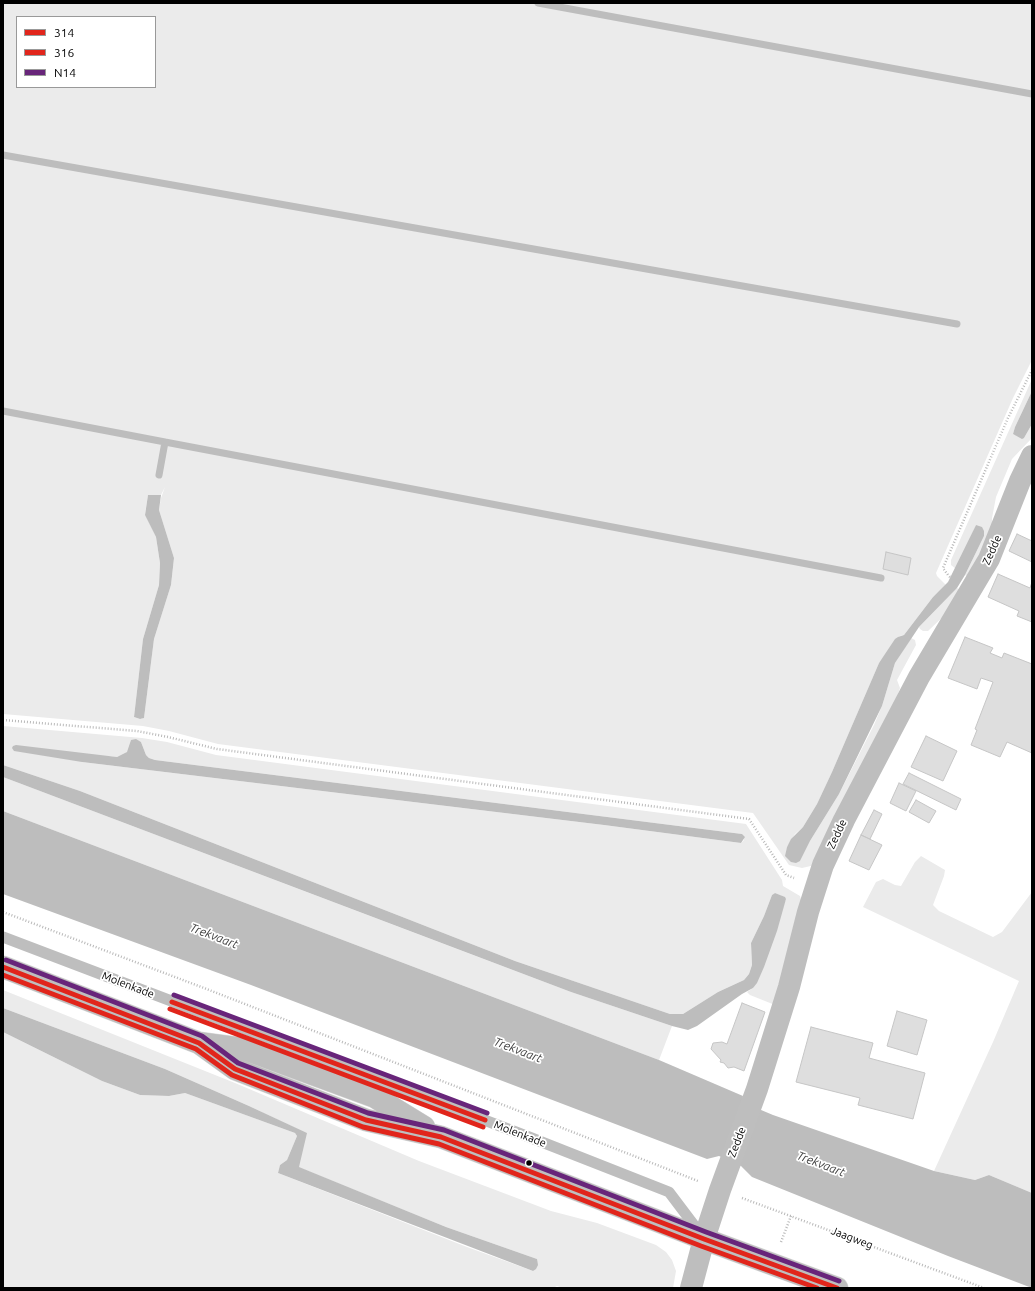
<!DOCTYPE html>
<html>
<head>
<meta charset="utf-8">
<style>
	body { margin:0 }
	#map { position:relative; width:1035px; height:1291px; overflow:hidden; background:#fff; font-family:Ubuntu,sans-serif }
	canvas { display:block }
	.frame { position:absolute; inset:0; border:4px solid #000; pointer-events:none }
	.legend { position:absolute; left:16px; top:16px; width:140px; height:72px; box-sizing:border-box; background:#fff; border:1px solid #999; margin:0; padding:5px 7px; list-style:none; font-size:12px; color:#000 }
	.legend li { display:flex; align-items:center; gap:8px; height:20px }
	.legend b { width:20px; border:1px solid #999 }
</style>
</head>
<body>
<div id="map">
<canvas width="1035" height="1291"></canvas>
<div class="frame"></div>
<ul class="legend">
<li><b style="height:5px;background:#e1251b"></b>314</li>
<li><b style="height:5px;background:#e1251b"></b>316</li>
<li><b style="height:5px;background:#68257a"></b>N14</li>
</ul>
</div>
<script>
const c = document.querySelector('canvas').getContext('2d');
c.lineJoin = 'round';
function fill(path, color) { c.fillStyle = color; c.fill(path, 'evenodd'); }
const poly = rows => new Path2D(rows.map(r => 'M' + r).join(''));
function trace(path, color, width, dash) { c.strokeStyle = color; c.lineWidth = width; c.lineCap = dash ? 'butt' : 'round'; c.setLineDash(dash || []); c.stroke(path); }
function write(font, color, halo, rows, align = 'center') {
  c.font = font + ' Ubuntu,sans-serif'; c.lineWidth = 3.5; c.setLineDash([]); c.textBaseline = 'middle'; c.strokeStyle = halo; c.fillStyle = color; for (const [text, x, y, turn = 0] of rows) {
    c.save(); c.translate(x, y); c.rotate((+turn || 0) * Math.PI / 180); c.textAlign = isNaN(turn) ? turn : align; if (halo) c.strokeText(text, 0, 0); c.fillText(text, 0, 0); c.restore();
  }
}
const green = poly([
	[3,3,1032,3,1032,360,1013,398,936,573,937,576,946,585,933,597,904,635,900,636,879,663,832,772,817,804,803,827,795,834,787,847,786,856,800,861,810,841,839,794,874,725,882,706,895,663,911,638,915,640,916,645,897,680,900,688,891,716,815,865,802,868,789,865,753,813,218,744,169,731,143,726,3,714],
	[17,17,155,17,155,87,17,87],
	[165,487,161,498,159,510,174,558,171,585,154,639,144,718,140,719,134,717,143,639,159,585,160,563,156,537,145,514,148,495,161,495],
	[1032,379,1032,391,1015,427,1013,434,1024,438,1032,424,1032,438,1012,459,996,497,992,518,992,532,972,579,965,575,984,536,976,525,956,569,951,565,951,560],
	[957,588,959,589,948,612,928,631,923,631,920,629,919,627],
	[3,726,142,738,167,742,216,755,746,824,782,880,783,886,800,896,802,903,775,1005,750,995,747,992,753,988,786,899,784,897,775,893,772,895,764,916,751,943,752,965,749,974,744,980,718,992,683,1014,670,1014,515,961,80,791,3,765],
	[131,740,141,742,146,755,149,758,155,760,742,834,744,840,741,843,604,825,82,762,107,756,117,757,125,754,129,750],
	[3,777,465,952,571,992,672,1026,659,1060,3,811],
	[921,856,945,870,944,876,933,905,939,911,993,937,1002,932,1032,892,1032,1193,989,1175,975,1180,934,1171,993,1042,1019,981,863,907,876,882,883,879,895,885,901,886,915,862],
	[3,990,235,1083,419,1161,551,1211,597,1223,656,1245,666,1252,672,1260,676,1271,673,1288,563,1288,557,1286,553,1288,3,1288,3,1032,102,1081,140,1095,169,1096,185,1093,295,1133,297,1136,287,1160,280,1165,278,1173,467,1247,533,1271,537,1259,446,1227,298,1167,306,1133,249,1106,165,1069,3,1008]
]);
const water = poly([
	[1032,391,1032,424,1024,438,1022,439,1013,434,1015,427],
	[148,495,161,495,159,510,174,558,171,585,154,639,144,718,140,719,134,717,143,639,159,585,160,563,156,537,145,515],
	[976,525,982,527,984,531,984,536,965,575,957,588,919,627,895,663,882,706,839,794,810,841,800,861,796,863,791,862,785,856,787,847,791,839,803,827,817,804,832,772,879,663,895,639,898,637,904,635,933,597,948,582],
	[136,739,141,742,146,755,149,758,155,760,742,834,745,837,741,843,604,825,82,762,14,751,12,748,13,746,16,745,117,757,127,752,131,740],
	[3,765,80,791,515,961,670,1014,683,1014,718,992,744,980,749,974,752,965,751,943,764,916,772,895,775,893,785,897,786,899,777,931,764,967,757,983,753,988,742,994,697,1026,688,1030,672,1026,571,992,3,777],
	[3,811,659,1060,743,1096,742,1102,773,1115,934,1171,975,1180,989,1175,1032,1193,1032,1288,948,1256,752,1177,741,1166,719,1156,707,1159,251,985,3,894],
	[3,1008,165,1069,249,1106,307,1133,299,1167,446,1227,537,1259,538,1265,536,1269,533,1271,278,1173,280,1165,287,1160,297,1136,295,1133,185,1093,169,1096,140,1095,102,1081,3,1032]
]);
const stream = poly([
	[538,3,1032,94],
	[3,155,957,324],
	[3,411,165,442],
	[159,475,165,442,881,578]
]);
const building = poly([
	[1017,534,1032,541,1032,562,1009,551,1017,534],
	[886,552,911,558,908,575,883,569,886,552],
	[998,574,1030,588,1032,582,1032,622,1017,616,1019,611,988,597,998,574],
	[965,637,993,648,990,653,1002,658,1004,653,1032,664,1032,753,1007,742,1000,757,971,745,977,730,975,729,993,682,981,678,977,689,948,678,965,637],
	[926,736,957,751,943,781,911,767,926,736],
	[909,773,961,799,956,810,903,784,909,773],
	[899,783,916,791,906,811,890,803,899,783],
	[916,800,936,811,929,823,909,812,916,800],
	[874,810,882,814,870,839,861,835,874,810],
	[861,835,882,845,869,870,849,861,861,835],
	[742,1003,765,1012,744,1071,734,1067,728,1068,724,1063,720,1062,721,1060,711,1049,713,1043,722,1042,727,1044,742,1003],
	[897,1011,927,1020,917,1055,887,1046,897,1011],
	[811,1027,873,1043,869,1058,925,1073,913,1119,858,1105,860,1098,796,1082,811,1027]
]);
const path = poly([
	[950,577,948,575,943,568,1008,418,1032,370],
	[3,720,137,731,168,737,217,749,749,819,786,875,794,878],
	[3,912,204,988,698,1181],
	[742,1198,984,1288],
	[781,1242,791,1216]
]);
const lane = poly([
	[3,937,529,1137,669,1192,700,1233]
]);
const street = poly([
	[691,1288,704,1239,720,1190,757,1089,789,987,808,912,823,865,844,820,919,677,989,559,1020,481,1032,456]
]);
const primary = poly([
	[3,967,199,1043,244,1049,375,1097,424,1127],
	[199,1043,235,1069,366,1120,441,1137,704,1239,837,1288]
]);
const bus1 = poly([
	[3,967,199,1043,235,1069,366,1120,441,1137,704,1239,837,1288],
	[172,1002,485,1120]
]);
const bus2 = poly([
	[3,975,196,1049,232,1075,363,1127,439,1144,701,1246,817,1288],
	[170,1009,483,1127]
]);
const bus3 = poly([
	[6,960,202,1036,238,1063,368,1113,444,1130,706,1232,839,1281],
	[174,995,487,1113]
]);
const markers = [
	[529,1163,3.5,"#000"]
];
const streetNames = [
	["Zedde",992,550,-66],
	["Zedde",837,834,-65],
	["Molenkade",128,985,21],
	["Molenkade",520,1134,21],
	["Zedde",737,1142,-69],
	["Jaagweg",852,1238,21]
];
const waterNames = [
	["Trekvaart",214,936,21],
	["Trekvaart",518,1050,21],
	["Trekvaart",821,1164,21]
];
fill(green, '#ebebeb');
fill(water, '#bdbdbd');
trace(stream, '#bdbdbd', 7);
fill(building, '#dedede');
trace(building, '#c6c6c6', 1);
trace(primary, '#dbdbdb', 23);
trace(path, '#b9b9b9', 2.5, [1, 2]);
trace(lane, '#bebebe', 11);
trace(street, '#bebebe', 22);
trace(primary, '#bebebe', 22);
trace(bus1, '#e1251b', 5);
trace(bus2, '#e1251b', 5);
trace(bus3, '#68257a', 5);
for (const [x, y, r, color] of markers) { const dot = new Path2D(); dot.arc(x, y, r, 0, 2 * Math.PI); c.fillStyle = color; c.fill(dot); trace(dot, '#fff', 1.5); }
write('11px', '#000', '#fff', streetNames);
write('italic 12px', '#424242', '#fff', waterNames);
</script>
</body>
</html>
